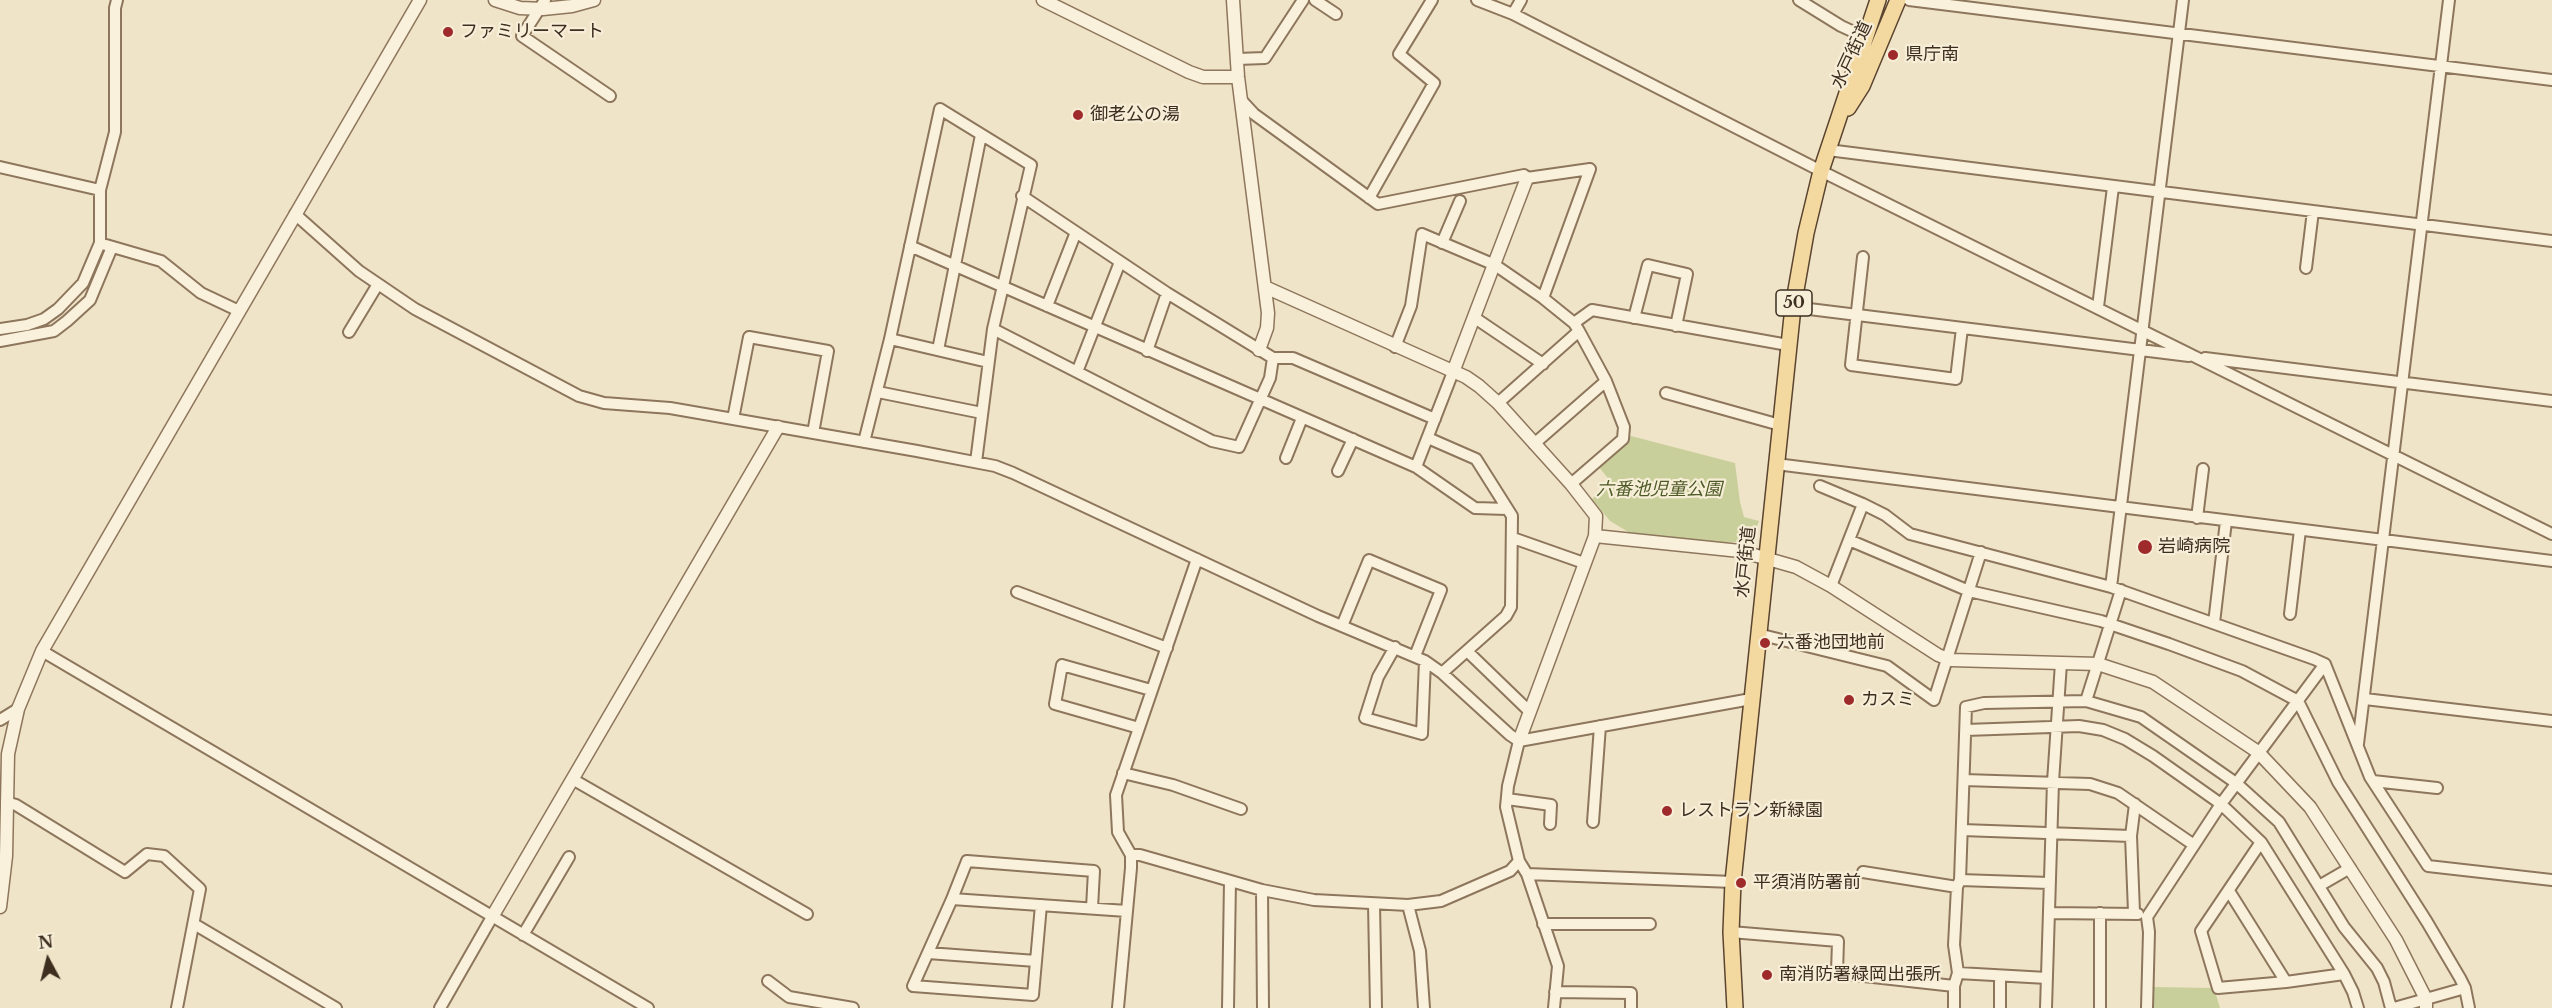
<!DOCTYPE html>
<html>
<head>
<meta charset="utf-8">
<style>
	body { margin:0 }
	#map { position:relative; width:2552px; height:1008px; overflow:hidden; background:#f0e4c8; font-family:"Libre Baskerville",serif }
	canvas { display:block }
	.north { position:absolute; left:18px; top:930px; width:60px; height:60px; -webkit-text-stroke:4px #f7eed8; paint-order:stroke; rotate:353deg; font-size:16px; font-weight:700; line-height:24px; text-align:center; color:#3d2e20 }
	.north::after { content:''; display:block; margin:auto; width:21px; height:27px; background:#3d2e20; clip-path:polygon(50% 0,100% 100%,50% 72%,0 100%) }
</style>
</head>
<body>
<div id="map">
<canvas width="2552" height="1008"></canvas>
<div class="north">N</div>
</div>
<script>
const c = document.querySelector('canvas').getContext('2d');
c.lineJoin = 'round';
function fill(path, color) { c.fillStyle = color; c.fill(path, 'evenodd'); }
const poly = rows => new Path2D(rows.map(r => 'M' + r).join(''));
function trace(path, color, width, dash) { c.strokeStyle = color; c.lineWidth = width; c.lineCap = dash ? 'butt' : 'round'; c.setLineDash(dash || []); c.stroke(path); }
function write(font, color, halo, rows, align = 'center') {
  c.font = font + ' "Libre Baskerville","Noto Sans JP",serif'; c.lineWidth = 4.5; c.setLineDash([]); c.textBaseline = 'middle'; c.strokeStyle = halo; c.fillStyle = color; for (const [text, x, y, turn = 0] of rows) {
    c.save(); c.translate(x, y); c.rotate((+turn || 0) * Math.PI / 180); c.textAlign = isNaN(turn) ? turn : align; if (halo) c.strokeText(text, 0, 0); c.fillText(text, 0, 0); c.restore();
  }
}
const green = poly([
	[1631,436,1735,463,1740,502,1744,517,1759,521,1754,535,1743,542,1714,542,1630,533,1610,521,1592,499,1611,482,1598,466],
	[2154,987,2214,988,2220,1008,2154,1008]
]);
const minor = poly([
	[545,0,522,36,610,96],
	[1315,0,1336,14],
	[1477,0,1513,14,1821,171,2552,534],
	[1799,0,1841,26,1867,38],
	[1909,0,2552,80],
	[1513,14,1521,0],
	[1237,59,1265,58,1303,0],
	[1242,101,1254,114,1378,204,1524,175,1527,178,1590,169,1543,298],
	[1828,150,2552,241],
	[0,167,100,190],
	[1022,196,1167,293,1273,358,1293,358,1435,419],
	[1369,198,1434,83,1399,54,1432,0],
	[295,214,359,271,415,309,579,396,604,403,670,408,917,451,995,466,1013,473,1318,616,1425,661,1442,673,1510,735,1519,741,1751,699],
	[1442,243,1460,201],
	[106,245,161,261,201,293,239,311],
	[910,246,1416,467,1475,508,1507,509],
	[1863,257,1851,365,1956,379,1962,328],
	[2306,268,2313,211],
	[1047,306,1076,232],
	[1793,307,2189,356],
	[2098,307,2113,187],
	[1475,318,1543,364],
	[1634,318,1648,265,1687,274,1676,326],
	[1574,323,1592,310,1788,345],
	[0,329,27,325,44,319,58,309,83,283,100,243,100,190,115,132,115,8,117,0],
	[993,329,1212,441,1239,447,1270,378,1273,358],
	[349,332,378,284],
	[890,339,988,362],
	[0,341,54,331,67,321,90,300,112,247],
	[1395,347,1411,306,1422,234,1495,265,1543,298,1574,323,1579,331,1606,381,1624,427,1623,439,1571,484],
	[938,350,981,135],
	[1147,351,1167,293],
	[2205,358,2552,401],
	[1077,372,1120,262],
	[878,392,982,413],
	[1666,393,1780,425],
	[1498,403,1579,331],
	[733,419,749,337,828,351,813,433],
	[1428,438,1476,459,1512,516,1511,607,1506,616,1442,673],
	[864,442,890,339,940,109,1031,165,993,329,976,462],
	[1534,444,1606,381],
	[1286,458,1302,418],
	[1776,464,2552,561],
	[1416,467,1453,372],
	[1338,471,1353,439],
	[1820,486,1863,504],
	[2197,518,2203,469],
	[1513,538,1584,563],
	[1849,540,1969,591,2101,621,2169,644,2242,671,2298,701,2338,782,2427,922,2460,978,2465,988,2469,1008],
	[1831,586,1863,504,1885,515,1910,534,2111,587,2314,659,2325,664,2370,777,2428,866,2552,880],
	[2111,587,2183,0],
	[1017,592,1167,648],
	[2290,614,2300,530],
	[2214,623,2226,521],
	[1342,626,1369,560,1441,590,1415,656],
	[1758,634,1887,666,1934,700,1981,552],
	[1395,647,1378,677,1365,718,1422,734,1425,661],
	[42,651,648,1008],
	[1467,651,1529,711],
	[2365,699,2552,721],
	[2086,701,2121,590],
	[0,720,18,709],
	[1139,728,1055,704,1062,665,1151,690],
	[1966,730,2079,726,2103,730,2125,739,2153,756,2221,804,2261,842,2344,974,2353,992,2358,1008],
	[2358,744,2449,0],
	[1123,773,1173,785,1241,809],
	[574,780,807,914],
	[1964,780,2090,784,2118,793,2194,845],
	[2373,781,2437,788],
	[1507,799,1551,805,1550,824],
	[6,802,16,805,125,872,147,854,164,856,200,889,177,1008],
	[1593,822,1600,726],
	[1962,830,2131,836],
	[2261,842,2201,931,2218,988,2286,982],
	[1131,855,1140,855,1262,890,1314,900,1408,905,1441,901,1510,871,1519,861,1506,807,1508,786,1519,741],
	[1519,861,1527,874,1558,966,1554,1008],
	[1863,872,1957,887],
	[1527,874,1733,882],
	[1960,880,2049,883],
	[2319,886,2350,868],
	[1262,890,1263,1008],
	[2229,891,2286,982,2344,974],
	[952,899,913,986,1033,995,1041,905],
	[1374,904,1376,1008],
	[1408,905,1420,951,1424,1008],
	[1092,908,1094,871,967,861,952,899,1127,911],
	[2134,912,2131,836,2135,804],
	[2049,913,2138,914],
	[194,924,336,1008],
	[1543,924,1650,924],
	[1731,932,1838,941,1837,973,1954,986],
	[523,935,569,857],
	[928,953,1036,961],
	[1958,973,1954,945,1957,887,1960,880,1966,707,1984,703,2086,701,2141,717,2236,783,2279,822,2344,927,2377,968,2384,982,2391,1008],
	[768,981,789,997,853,1008],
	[1555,992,1631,993,1631,1008],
	[440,1008,492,917],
	[1118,1008,1131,868,1131,855,1118,832,1116,795,1197,559],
	[1228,1008,1230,881],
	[1954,1008,1954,986,1958,973,2047,978],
	[2000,1008,2000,976],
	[2046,1008,2053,782,2061,663],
	[2100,1008,2100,913],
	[2147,1008,2149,932,2147,917,2221,804,2325,664],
	[2394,1008,2465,988]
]);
const tertiary = poly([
	[495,0,520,8,543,9,572,6,594,0],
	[1043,0,1189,72,1203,77,1238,77],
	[1233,0,1238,77,1268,313,1267,328,1259,350],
	[1265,287,1466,377,1479,386,1498,403,1571,484,1596,516,1595,536,1519,741],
	[1453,372,1527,178],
	[1595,536,1740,551,1796,567,1831,586,1938,655,1951,660,2098,664,2153,682,2258,752,2310,807,2396,940,2426,999,2426,1008],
	[0,907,6,856,8,754,18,709,42,651,420,0],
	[492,917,778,427]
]);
const primary = poly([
	[1848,108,1862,86,1898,0],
	[1735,1008,1731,932,1733,882,1793,307,1806,233,1821,171,1878,0]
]);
const markers = [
	[448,32,6,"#9e2a2b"],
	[1893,55,6,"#9e2a2b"],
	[1078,115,6,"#9e2a2b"],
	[2145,547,8,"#9e2a2b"],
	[1765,643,6,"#9e2a2b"],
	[1849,700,6,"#9e2a2b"],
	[1667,811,6,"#9e2a2b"],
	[1741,883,6,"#9e2a2b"],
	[1767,975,6,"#9e2a2b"]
];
const shields = [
	[1794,303,36]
];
const shieldNames = [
	["50",1794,303]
];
const poiNames = [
	["ファミリーマート",460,32],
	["県庁南",1905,55],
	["御老公の湯",1090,115],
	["岩崎病院",2158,547],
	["六番池団地前",1777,643],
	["カスミ",1861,700],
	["レストラン新緑園",1679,811],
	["平須消防署前",1753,883],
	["南消防署緑岡出張所",1779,975]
];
const streetNames = [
	["水戸街道",1852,55,-65],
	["水戸街道",1746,562,-84]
];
const parkNames = [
	["六番池児童公園",1659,490]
];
fill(green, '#c9cf9b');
trace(minor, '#8d765c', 14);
trace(tertiary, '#8d765c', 15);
trace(primary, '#5b4430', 18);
trace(minor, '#faf1dc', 10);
trace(tertiary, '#faf1dc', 12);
trace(primary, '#f3d9a0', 15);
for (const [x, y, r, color] of markers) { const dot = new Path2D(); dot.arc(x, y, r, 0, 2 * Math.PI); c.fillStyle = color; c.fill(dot); trace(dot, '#f7eed8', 2); }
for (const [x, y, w] of shields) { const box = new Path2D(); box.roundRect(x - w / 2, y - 13, w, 26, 4.5); c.fillStyle = '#f7eed8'; c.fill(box); trace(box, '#3d2e20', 1.5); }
write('bold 16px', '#3d2e20', null, shieldNames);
write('18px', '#3d2e20', '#f7eed8', poiNames, 'left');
write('18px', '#3d2e20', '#f7eed8', streetNames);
write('italic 18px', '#4d5a26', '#f7eed8', parkNames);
</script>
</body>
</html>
